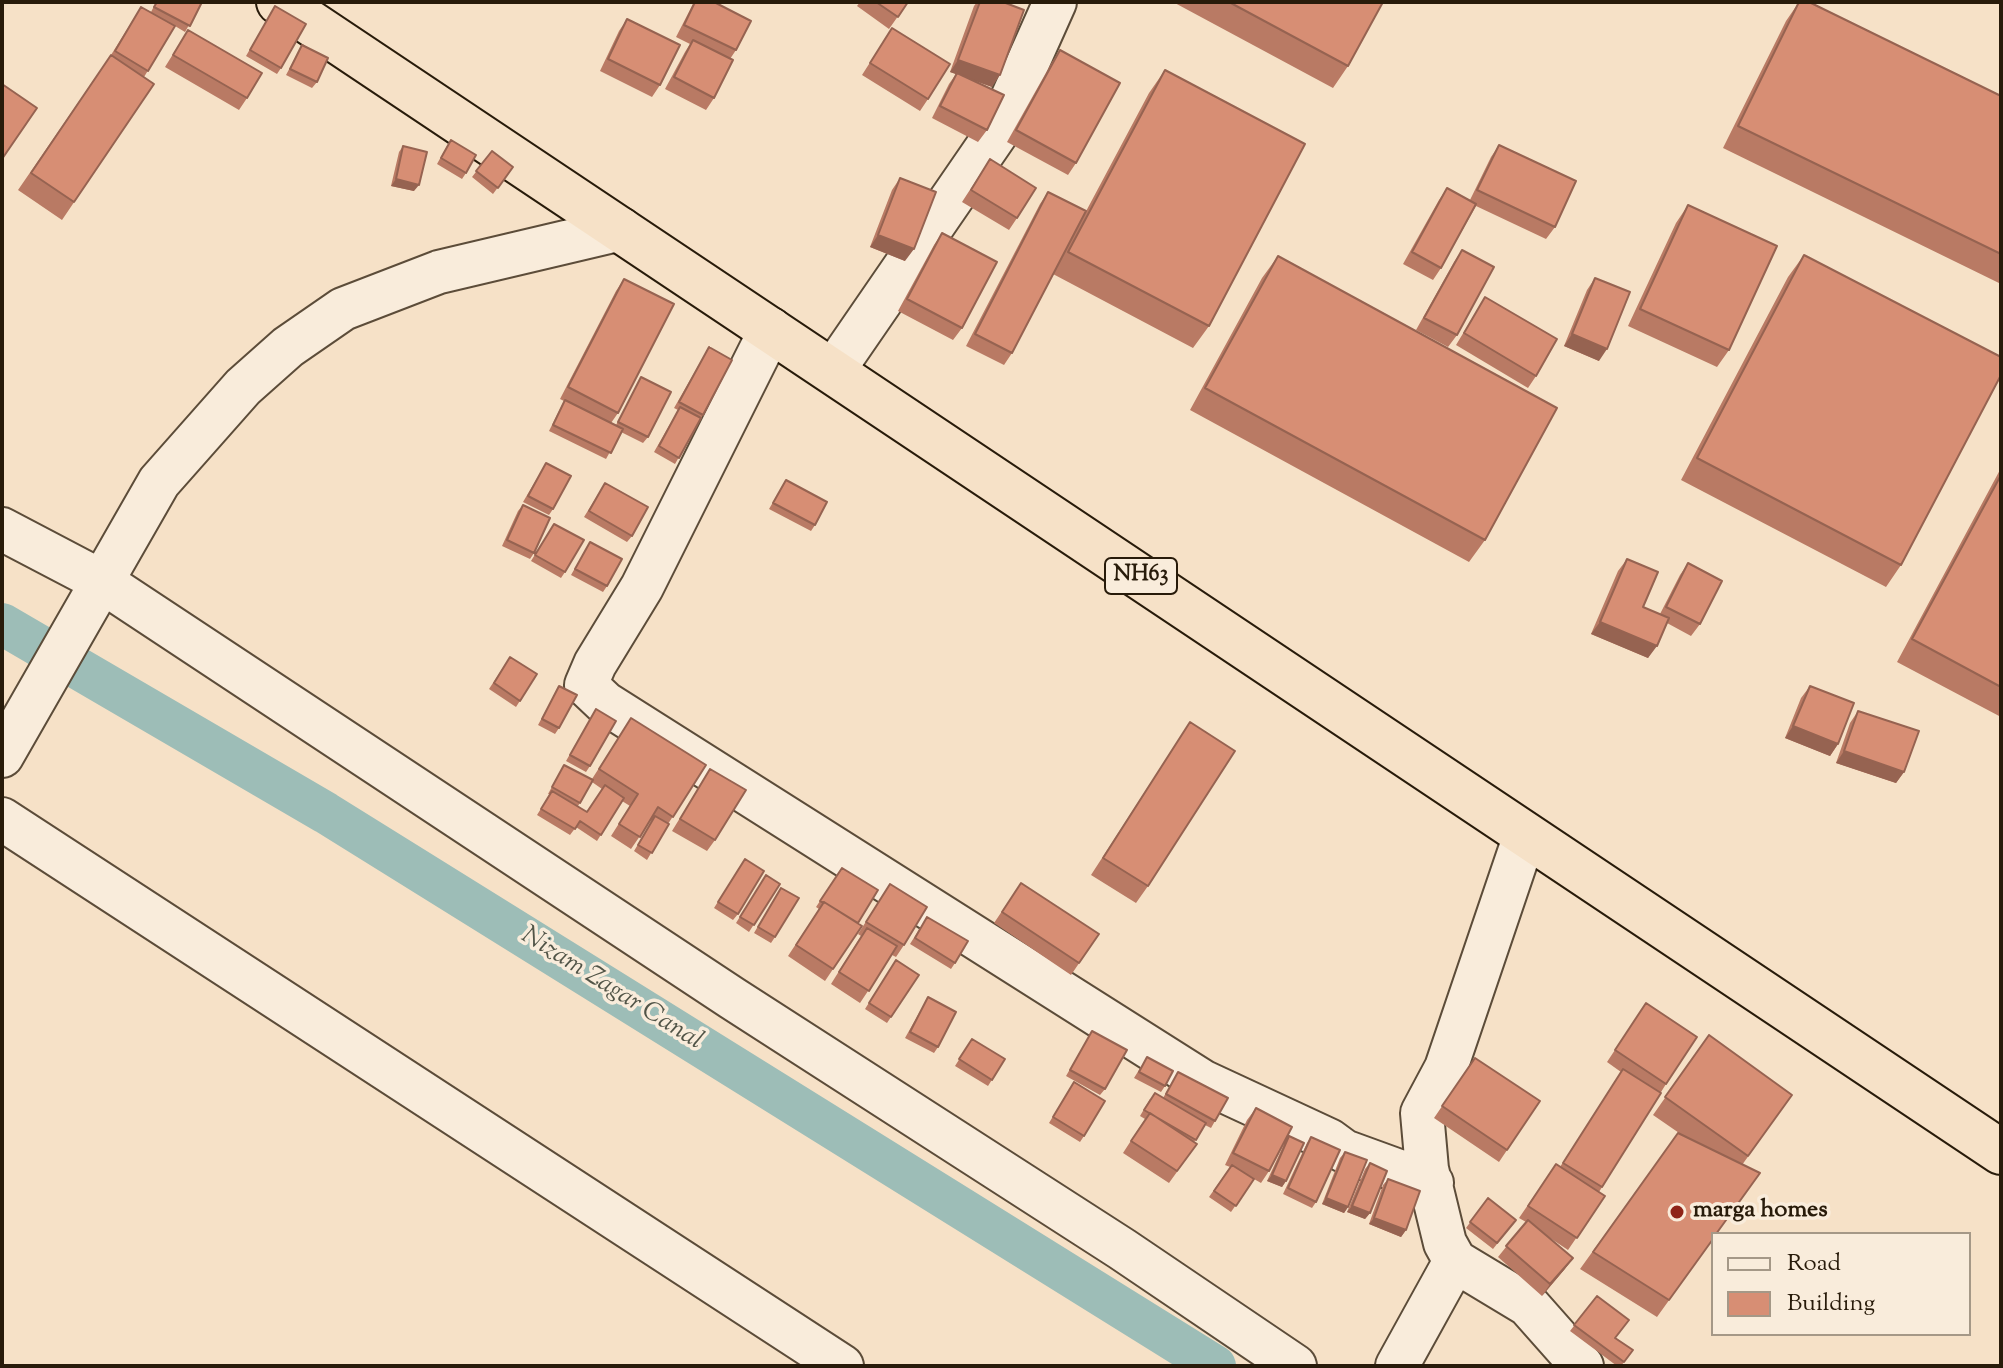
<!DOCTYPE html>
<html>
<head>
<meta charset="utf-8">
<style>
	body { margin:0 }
	#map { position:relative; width:2003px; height:1368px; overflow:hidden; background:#f6e1c7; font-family:"Sorts Mill Goudy",serif }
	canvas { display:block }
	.frame { position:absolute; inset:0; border:4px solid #281b0a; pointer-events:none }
	.legend { position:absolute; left:1711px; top:1232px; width:260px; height:104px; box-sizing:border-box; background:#f9ecdb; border:2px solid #a59887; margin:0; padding:10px 14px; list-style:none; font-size:24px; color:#281b0a }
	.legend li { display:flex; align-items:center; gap:16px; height:40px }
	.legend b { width:40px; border:2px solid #a59887 }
</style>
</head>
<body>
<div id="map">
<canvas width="2003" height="1368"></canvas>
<div class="frame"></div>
<ul class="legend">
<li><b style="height:10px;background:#f9ecdb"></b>Road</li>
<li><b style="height:22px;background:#d78e74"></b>Building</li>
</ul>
</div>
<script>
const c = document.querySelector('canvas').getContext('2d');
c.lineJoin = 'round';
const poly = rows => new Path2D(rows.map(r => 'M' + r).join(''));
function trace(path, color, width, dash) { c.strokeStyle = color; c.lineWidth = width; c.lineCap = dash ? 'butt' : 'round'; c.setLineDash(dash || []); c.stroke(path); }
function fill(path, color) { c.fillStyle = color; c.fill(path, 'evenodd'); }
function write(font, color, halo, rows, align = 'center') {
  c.font = font + ' "Sorts Mill Goudy",serif'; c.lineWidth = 7; c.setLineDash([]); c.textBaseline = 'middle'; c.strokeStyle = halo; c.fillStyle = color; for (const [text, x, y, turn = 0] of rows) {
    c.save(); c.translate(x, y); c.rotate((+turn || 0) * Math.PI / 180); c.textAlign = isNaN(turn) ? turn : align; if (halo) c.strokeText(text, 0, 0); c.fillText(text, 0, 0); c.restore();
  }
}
const canal = poly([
	[2,624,326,813,1215,1366]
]);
const minor = poly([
	[771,329,642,587,595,664,586,685,605,703,1202,1081,1329,1140,1344,1151,1432,1183],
	[833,371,996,134,1055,2],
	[2,529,101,581,732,998,1122,1249,1295,1366],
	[2,756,159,482,243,387,288,347,343,309,439,272,621,229],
	[2,819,842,1366],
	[1525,835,1446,1068,1422,1113,1427,1169,1445,1243,1455,1261,1528,1305,1582,1366],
	[1397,1366,1455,1261]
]);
const highway = poly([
	[279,2,2001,1152]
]);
const wall = poly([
	[156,2,202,2,185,32,175,26,144,77,154,84,62,220,18,190,111,55,141,7,151,12],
	[694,2,714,2,736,50,730,59,714,98,706,110,665,89,685,52,690,44,676,37],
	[860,2,908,2,889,29,857,6],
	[977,2,1003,2,992,87,973,80,987,130,978,142,932,118,949,84,956,74,950,72,974,6],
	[1173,2,1383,2,1348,66,1333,88],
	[1799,2,1809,2,2001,96,2001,284,1723,148,1786,21],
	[275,6,281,68,277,74,246,56],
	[627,19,660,85,652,97,600,71,619,31],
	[892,28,928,99,920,111,862,75],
	[188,30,247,98,239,110,165,67],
	[302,45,317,82,312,88,286,75],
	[1060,50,1076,163,1068,175,1007,142,1052,62],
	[1165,70,1209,326,1193,348,1053,274,1012,353,1004,365,966,346,1040,204,1048,192,1067,247,1149,93],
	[1499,145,1555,227,1546,239,1476,206,1441,268,1433,280,1403,264,1439,200,1447,188,1470,200,1491,157],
	[403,146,414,191,391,186,399,152],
	[447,146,466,173,462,179,437,164],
	[492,151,513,167,493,194,472,177],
	[990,159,1017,218,1009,230,962,202],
	[900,178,905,261,870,247,892,190],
	[1688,205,1729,350,1717,367,1628,326,1676,223],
	[942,233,962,328,953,340,898,311,934,245],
	[1462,250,1457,335,1448,347,1416,330,1454,262],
	[1804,255,1901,565,1886,587,1681,480,1788,277],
	[1278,256,1485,540,1469,562,1190,410,1262,278],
	[1595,278,1599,361,1564,346,1587,290],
	[624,279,618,413,611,423,616,425,641,377,648,437,643,443,621,432,606,459,549,431,564,401,560,399,616,291],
	[1485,297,1536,376,1528,388,1456,345],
	[709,347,703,415,675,464,654,452,678,410,674,408],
	[546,463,553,509,549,515,523,502],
	[2001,468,2001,717,1897,662],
	[786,480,815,525,811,531,769,509],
	[605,483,632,536,627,542,584,517],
	[523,505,534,553,530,559,502,546,518,511],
	[550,530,565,572,561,578,531,561],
	[590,542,607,586,603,592,571,575],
	[1627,559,1643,607,1660,614,1680,575,1688,563,1700,624,1691,636,1667,623,1648,658,1591,634,1618,571],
	[510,657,537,674,516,707,489,689],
	[559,686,559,728,555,734,538,725],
	[1810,686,1838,744,1830,756,1785,738,1801,698],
	[596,709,590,766,586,772,566,761],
	[1858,711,1904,772,1896,783,1836,763,1850,723],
	[631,718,706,765,668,824,647,860,634,851,652,821,651,820,631,849,611,836,630,806,622,801,597,841,576,827,570,835,537,815,550,794,548,794,564,765,592,779],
	[592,782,602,789,587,812,578,806],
	[1190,722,1148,886,1136,903,1091,875],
	[710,769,715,840,707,851,672,831],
	[745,859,738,914,733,920,714,908],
	[842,868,858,923,862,926,825,981,788,956,819,909,816,907],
	[766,875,780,884,749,932,736,923],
	[1021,883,1099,934,1071,975,994,923],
	[890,884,904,945,896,957,892,955,860,1003,831,984,861,936,858,934],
	[777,894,775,937,771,943,754,933],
	[927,917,955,963,951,969,910,944],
	[896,960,919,975,887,1023,865,1009],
	[928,997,938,1047,934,1053,905,1038],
	[1646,1003,1666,1084,1599,1192,1605,1196,1568,1250,1547,1236,1573,1258,1564,1270,1542,1296,1498,1257,1526,1222,1519,1218,1556,1164,1560,1167,1621,1072,1607,1062],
	[1092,1031,1105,1089,1100,1095,1066,1076],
	[1709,1035,1792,1095,1742,1165,1713,1239,1657,1317,1580,1269,1678,1133,1682,1135,1653,1115],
	[972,1039,1005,1059,988,1086,955,1066],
	[1147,1057,1165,1086,1161,1092,1134,1078],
	[1475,1058,1540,1101,1499,1162,1434,1118],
	[1178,1072,1215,1121,1211,1128,1205,1125,1194,1142,1197,1144,1169,1183,1123,1153,1145,1119,1140,1116,1150,1099,1163,1098],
	[1070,1088,1084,1136,1080,1142,1049,1123],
	[1256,1108,1269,1171,1261,1183,1254,1179,1231,1212,1209,1197,1230,1167,1225,1165,1247,1120],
	[1289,1136,1286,1181,1282,1187,1267,1181,1285,1142],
	[1311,1137,1316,1202,1312,1208,1283,1194,1307,1143],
	[1345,1152,1348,1207,1344,1213,1322,1204,1340,1158],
	[1370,1163,1370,1213,1365,1219,1347,1212,1365,1169],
	[1388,1179,1406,1230,1401,1237,1369,1224,1383,1185],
	[1488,1198,1516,1220,1493,1249,1466,1228],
	[1597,1296,1616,1338,1633,1350,1621,1366,1617,1366,1570,1331]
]);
const shadedWall = poly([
	[958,60,1000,75,992,87,950,72],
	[396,179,419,185,414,191,391,186],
	[878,235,914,249,905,261,870,247],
	[1572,334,1607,349,1599,361,1564,346],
	[1600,622,1657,646,1648,658,1591,634],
	[1793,726,1838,744,1830,756,1785,738],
	[1844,751,1904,772,1896,783,1836,763],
	[1272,1175,1286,1181,1282,1187,1267,1181],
	[1326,1198,1348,1207,1344,1213,1322,1204],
	[1352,1206,1370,1213,1365,1219,1347,1212],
	[1374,1218,1406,1230,1401,1237,1369,1224],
	[1573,1258,1564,1270,1542,1296,1550,1284]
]);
const building = poly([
	[157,2,202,2,190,26,154,7,157,2],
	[695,2,714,2,751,21,736,50,684,25,695,2],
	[876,2,908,2,898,17,876,2],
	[980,2,1003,2,1024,10,1000,75,958,60,980,2],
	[1229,2,1383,2,1348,66,1229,2],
	[1799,2,1809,2,2001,96,2001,254,1738,126,1799,2],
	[275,6,306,24,281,68,250,50,275,6],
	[141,7,175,26,148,71,115,51,141,7],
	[627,19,680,45,660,85,608,59,627,19],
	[892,28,950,64,928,99,870,63,892,28],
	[188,30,262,73,247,98,173,55,188,30],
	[693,40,733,60,714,98,674,77,693,40],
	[302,45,328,58,317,82,290,69,302,45],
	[1060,50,1120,83,1076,163,1016,130,1060,50],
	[111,55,154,84,74,202,31,173,111,55],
	[1165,70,1305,144,1209,326,1068,252,1165,70],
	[957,73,1004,95,987,130,940,106,957,73],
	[2,84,37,108,2,159,2,84],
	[451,140,476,155,466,173,441,158,451,140],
	[1499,145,1576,181,1555,227,1477,190,1499,145],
	[403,146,427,152,419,185,396,179,403,146],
	[492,151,513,167,498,188,476,171,492,151],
	[990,159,1036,188,1017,218,971,190,990,159],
	[900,178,936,192,914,249,878,235,900,178],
	[1447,188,1476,204,1441,268,1412,252,1447,188],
	[1048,192,1086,211,1012,353,975,334,1048,192],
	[1688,205,1777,246,1729,350,1640,309,1688,205],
	[942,233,997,262,962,328,907,299,942,233],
	[1462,250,1494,267,1457,335,1424,318,1462,250],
	[1804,255,2001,357,2001,375,1901,565,1697,458,1804,255],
	[1278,256,1557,408,1485,540,1205,388,1278,256],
	[1595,278,1630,292,1607,349,1572,334,1595,278],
	[624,279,674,304,618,413,568,387,624,279],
	[1485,297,1557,339,1536,376,1464,333,1485,297],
	[709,347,732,360,703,415,679,402,709,347],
	[641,377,671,392,648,437,618,422,641,377],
	[565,400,623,429,611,453,553,425,565,400],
	[680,407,701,418,679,458,659,446,680,407],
	[546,463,571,476,553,509,528,496,546,463],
	[2001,475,2001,687,1912,639,2001,475],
	[786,480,827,502,815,525,773,503,786,480],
	[605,483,648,507,632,536,589,511,605,483],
	[523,505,550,518,534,553,507,540,523,505],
	[554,524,584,540,565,572,535,555,554,524],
	[590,542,622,559,607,586,575,569,590,542],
	[1627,559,1658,572,1643,607,1669,618,1657,646,1600,622,1627,559],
	[1688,563,1722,581,1700,624,1666,607,1688,563],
	[510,657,537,674,520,701,494,683,510,657],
	[559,686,577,695,559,728,542,719,559,686],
	[1810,686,1854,703,1838,744,1793,726,1810,686],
	[596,709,616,721,590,766,570,755,596,709],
	[1858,711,1919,731,1904,772,1844,751,1858,711],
	[631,718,706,765,673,817,658,807,640,837,619,824,638,794,599,769,631,718],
	[1190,722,1235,751,1148,886,1103,858,1190,722],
	[564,765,593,780,580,803,552,787,564,765],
	[710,769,746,790,715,840,680,819,710,769],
	[605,785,624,798,601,835,580,821,575,829,541,809,552,791,587,812,605,785],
	[655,816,669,824,652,853,638,845,655,816],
	[745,859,764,871,738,914,718,902,745,859],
	[842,868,878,890,858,923,824,902,824,903,820,901,842,868],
	[766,875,780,884,754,925,740,917,766,875],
	[1021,883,1099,934,1079,963,1002,912,1021,883],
	[890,884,927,907,904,945,866,922,890,884],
	[781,888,799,898,775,937,758,927,781,888],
	[824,902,862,926,833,969,796,945,824,902],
	[927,917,968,941,955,963,915,938,927,917],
	[867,928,897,946,869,991,839,972,867,928],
	[896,960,919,975,891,1017,869,1003,896,960],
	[928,997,956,1012,938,1047,910,1032,928,997],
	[1646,1003,1697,1037,1666,1084,1615,1050,1646,1003],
	[1092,1031,1127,1050,1105,1089,1070,1070,1092,1031],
	[1709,1035,1792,1095,1748,1156,1665,1097,1709,1035],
	[972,1039,1005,1059,992,1080,959,1059,972,1039],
	[1147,1057,1173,1071,1165,1086,1139,1072,1147,1057],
	[1475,1058,1540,1101,1507,1150,1442,1106,1475,1058],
	[1623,1069,1661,1093,1602,1187,1563,1163,1623,1069],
	[1178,1072,1228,1098,1215,1121,1166,1094,1178,1072],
	[1074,1082,1105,1101,1084,1136,1053,1117,1074,1082],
	[1155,1093,1206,1123,1196,1140,1144,1110,1155,1093],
	[1256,1108,1292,1127,1269,1171,1233,1153,1256,1108],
	[1150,1113,1197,1144,1177,1171,1131,1141,1150,1113],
	[1678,1133,1760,1173,1716,1234,1713,1234,1713,1239,1669,1300,1593,1252,1678,1133],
	[1289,1136,1304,1143,1286,1181,1272,1175,1289,1136],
	[1311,1137,1340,1150,1316,1202,1288,1188,1311,1137],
	[1345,1152,1367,1160,1348,1207,1326,1198,1345,1152],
	[1370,1163,1387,1171,1370,1213,1352,1206,1370,1163],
	[1556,1164,1605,1196,1577,1238,1528,1206,1556,1164],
	[1232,1165,1254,1179,1236,1206,1214,1191,1232,1165],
	[1388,1179,1420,1191,1406,1230,1374,1218,1388,1179],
	[1488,1198,1516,1220,1497,1243,1470,1222,1488,1198],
	[1528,1220,1573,1258,1550,1284,1506,1246,1528,1220],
	[1597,1296,1629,1320,1615,1338,1633,1350,1624,1362,1574,1325,1597,1296]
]);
const markers = [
	[1677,1212,8,"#8f2418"]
];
const shields = [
	[1141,576,72]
];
const shieldNames = [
	["NH63",1141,576]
];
const poiNames = [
	["marga homes",1693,1212]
];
const waterNames = [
	["Nizam Zagar Canal",611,990,32]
];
trace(canal, '#9dbdb7', 42);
trace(minor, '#5c4c39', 46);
trace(highway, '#281b0a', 48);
trace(minor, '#f9ecdb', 42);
trace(highway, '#f6e1c7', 44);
fill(wall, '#b97a64');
fill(shadedWall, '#966351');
fill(building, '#d78e74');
trace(building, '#966351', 2);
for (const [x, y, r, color] of markers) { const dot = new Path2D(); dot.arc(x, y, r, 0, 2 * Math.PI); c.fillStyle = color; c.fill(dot); trace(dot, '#f9ecdb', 3); }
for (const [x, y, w] of shields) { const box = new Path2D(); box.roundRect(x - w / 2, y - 18, w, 36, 6); c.fillStyle = '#f9ecdb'; c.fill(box); trace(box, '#281b0a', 2); }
write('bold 22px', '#281b0a', null, shieldNames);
write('bold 24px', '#281b0a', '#f9ecdb', poiNames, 'left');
write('italic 26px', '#515447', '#f9ecdb', waterNames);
</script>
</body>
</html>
